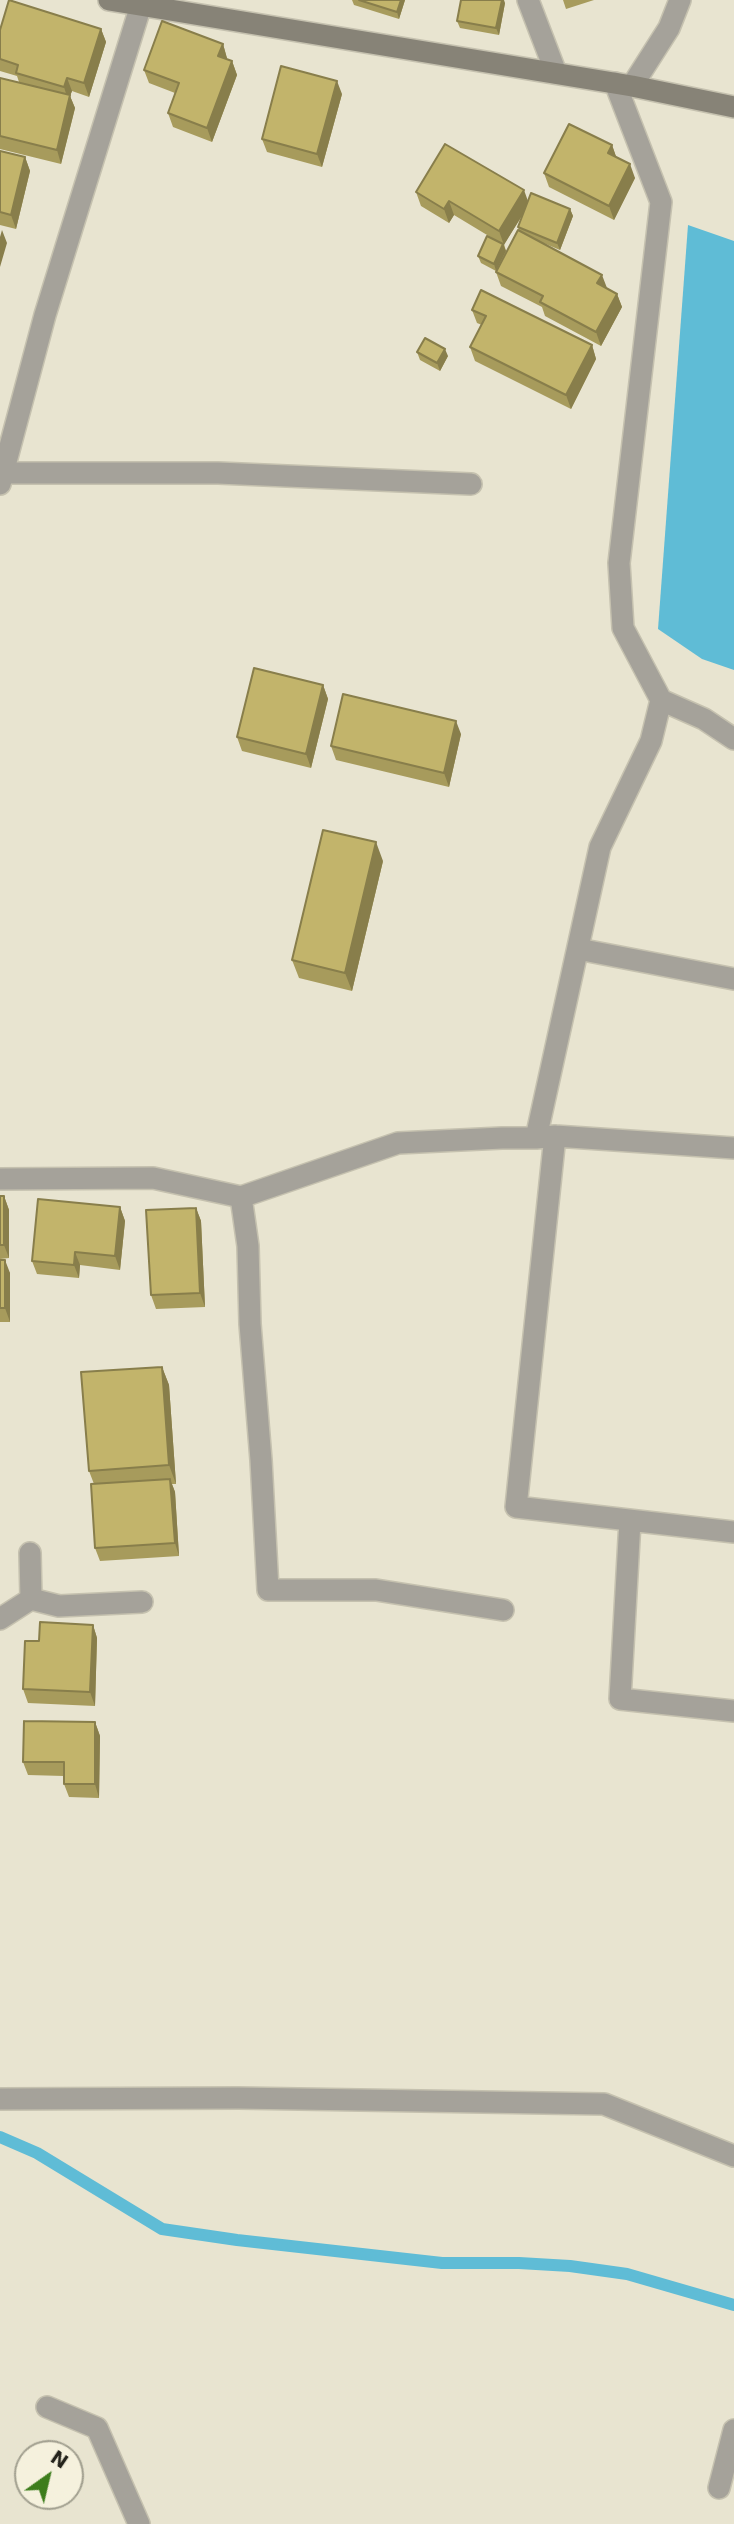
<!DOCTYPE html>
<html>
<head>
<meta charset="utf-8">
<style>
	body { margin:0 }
	#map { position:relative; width:734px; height:2524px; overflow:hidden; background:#e8e4d0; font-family:"DejaVu Sans",sans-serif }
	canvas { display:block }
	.north { position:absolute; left:14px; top:2440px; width:70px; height:70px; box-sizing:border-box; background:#f5f1dd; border:2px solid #a19f8f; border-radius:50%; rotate:34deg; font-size:19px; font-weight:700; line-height:28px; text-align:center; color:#24231b }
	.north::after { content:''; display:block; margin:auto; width:24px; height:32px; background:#3d7d1c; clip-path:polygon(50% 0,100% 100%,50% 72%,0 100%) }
</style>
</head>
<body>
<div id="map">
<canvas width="734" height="2524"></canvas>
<div class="north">N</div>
</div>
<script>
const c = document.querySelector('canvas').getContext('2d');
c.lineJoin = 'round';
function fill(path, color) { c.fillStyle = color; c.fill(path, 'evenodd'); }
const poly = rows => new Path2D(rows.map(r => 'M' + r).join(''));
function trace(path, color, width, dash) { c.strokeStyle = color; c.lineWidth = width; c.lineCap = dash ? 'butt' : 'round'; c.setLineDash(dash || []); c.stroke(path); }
const water = poly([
	[688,225,734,241,734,670,702,659,658,629]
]);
const stream = poly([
	[0,2137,37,2153,162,2229,237,2240,442,2263,519,2263,570,2266,627,2274,734,2305]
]);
const street = poly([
	[528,0,556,73],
	[615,83,661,202,619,563,623,628,661,700,704,719,734,739],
	[632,86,669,28,680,0],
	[3,473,218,473,471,484],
	[0,484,45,315,141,5],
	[578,949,734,979],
	[555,1136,516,1507,734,1532],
	[536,1138,600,847,651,741,661,700],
	[0,1179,153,1178,241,1197,398,1143,502,1138,536,1138,555,1136,734,1148],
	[241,1197,248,1246,250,1324,261,1460,268,1590,376,1590,503,1610],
	[630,1521,620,1699,734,1711],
	[30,1553,31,1599],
	[0,1619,31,1599,59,1606,142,1602],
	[0,2099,238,2098,604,2104,734,2156],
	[47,2407,97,2428,139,2524],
	[719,2488,734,2430]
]);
const secondary = poly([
	[109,0,632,86,734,107]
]);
const wall = poly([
	[352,0,405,0,399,19,354,5],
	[563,0,594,0,566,9],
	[505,3,499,35,460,28,457,21],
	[101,29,106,42,89,97,72,91,70,96,75,108,61,164,0,149,0,78,19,82,17,76,0,71,0,30],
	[223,44,227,59,232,61,237,75,212,142,173,127,168,113,175,93,149,83,144,70],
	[342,94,322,167,267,152,262,139],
	[612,145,616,157,635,178,614,220,549,187,544,173],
	[0,151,25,157,30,171,16,229,0,225],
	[416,192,528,202,570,209,573,216,560,250,541,242,607,288,617,294,622,307,601,346,545,316,542,307,501,286,496,272,519,231,518,227,524,213,504,244,506,251,496,271,481,263,478,256,497,241,454,215,449,223,421,206],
	[472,310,592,345,596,359,571,409,475,361,470,347,482,325,477,323],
	[417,352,448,356,440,371,420,360],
	[323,685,328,699,311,768,242,751,237,737],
	[461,734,449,787,336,760,331,746],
	[383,861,352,991,299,978,292,960],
	[0,1196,4,1196,9,1210,9,1258,0,1259],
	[120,1207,125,1221,120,1270,80,1265,79,1278,37,1274,32,1261],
	[196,1208,201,1221,205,1307,156,1309,151,1295],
	[0,1260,10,1273,10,1322,0,1322],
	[162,1367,169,1385,176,1484,172,1484,175,1492,179,1556,100,1561,95,1548,94,1484,89,1471],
	[93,1625,97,1638,95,1706,28,1703,23,1689,39,1641],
	[95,1722,100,1736,99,1798,69,1797,64,1784,64,1776,28,1775,23,1762]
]);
const shadedWall = poly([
	[401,0,405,0,399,19,397,12],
	[502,0,504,0,505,3,499,35,496,28],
	[101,29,106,42,89,97,84,83],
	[223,44,227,58,223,70,218,56],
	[232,61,237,75,212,142,207,128],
	[67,78,72,91,70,96,75,108,61,164,57,150,68,100,64,87],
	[337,81,342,94,322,167,317,154],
	[612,145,617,159,608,153],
	[25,157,30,171,16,229,11,215],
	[630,164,635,178,614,220,609,206],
	[524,190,529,204,504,245,499,231],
	[449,201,454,215,449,223,444,209],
	[570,209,573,216,560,250,557,243],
	[2,230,7,243,0,267,0,237],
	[503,244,506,251,496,271,494,264],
	[602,275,607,288,597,283],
	[617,294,622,307,601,346,596,332],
	[592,345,596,359,571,409,566,395],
	[445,349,448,356,440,371,437,363],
	[323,685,328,699,311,768,306,754],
	[456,721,461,734,449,787,444,773],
	[376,842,383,861,352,991,345,973],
	[4,1196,9,1210,9,1258,4,1245],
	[120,1207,125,1221,120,1270,115,1256],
	[196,1208,201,1221,205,1307,200,1293],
	[75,1252,80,1265,79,1278,74,1265],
	[5,1260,10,1273,10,1322,5,1308],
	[162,1367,169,1385,176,1484,169,1465],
	[170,1479,175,1492,179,1556,175,1543],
	[93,1625,97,1638,95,1706,90,1692],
	[95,1722,100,1736,99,1798,95,1784]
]);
const building = poly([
	[9,0,101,29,84,83,67,78,64,87,16,73,18,65,0,59,0,30,9,0],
	[359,0,401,0,397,12,359,0],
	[461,0,502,0,496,28,457,21,461,0],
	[162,21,223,44,218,56,232,61,207,128,168,113,179,83,144,70,162,21],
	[281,66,337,81,317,154,262,139,281,66],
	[0,78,70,95,57,150,0,136,0,78],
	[569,124,612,145,608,153,630,164,609,206,544,173,569,124],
	[445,144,524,190,499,231,449,201,444,209,416,192,445,144],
	[0,151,25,157,11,215,0,212,0,151],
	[531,193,570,209,557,243,518,227,531,193],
	[518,230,602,275,597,283,617,294,596,332,540,302,543,296,496,272,518,230],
	[487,236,503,244,494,264,478,256,487,236],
	[481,290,592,345,566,395,470,347,486,316,472,310,481,290],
	[425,338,445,349,437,363,417,352,425,338],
	[254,668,323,685,306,754,237,737,254,668],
	[343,694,456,721,444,773,331,746,343,694],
	[323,830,376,842,345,973,292,960,323,830],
	[0,1196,4,1196,4,1245,0,1245,0,1196],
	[38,1199,120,1207,115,1256,75,1252,74,1265,32,1261,38,1199],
	[196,1208,200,1293,151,1295,146,1210,196,1208],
	[0,1260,5,1260,5,1308,0,1308,0,1260],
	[162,1367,169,1465,89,1471,81,1372,162,1367],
	[170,1479,175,1543,95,1548,91,1484,170,1479],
	[40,1622,93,1625,90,1692,23,1689,25,1641,39,1641,40,1622],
	[24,1721,95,1722,95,1784,64,1784,64,1762,23,1762,24,1721]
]);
fill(water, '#5fbcd6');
trace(stream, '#5fbcd6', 12);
trace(street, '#c5c1af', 24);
trace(secondary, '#c5c1af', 24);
trace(street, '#a5a29a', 21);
trace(secondary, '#878377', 21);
fill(wall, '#a79b5c');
fill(shadedWall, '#887e4b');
fill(building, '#c2b46b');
trace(building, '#887e4b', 2);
</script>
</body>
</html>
